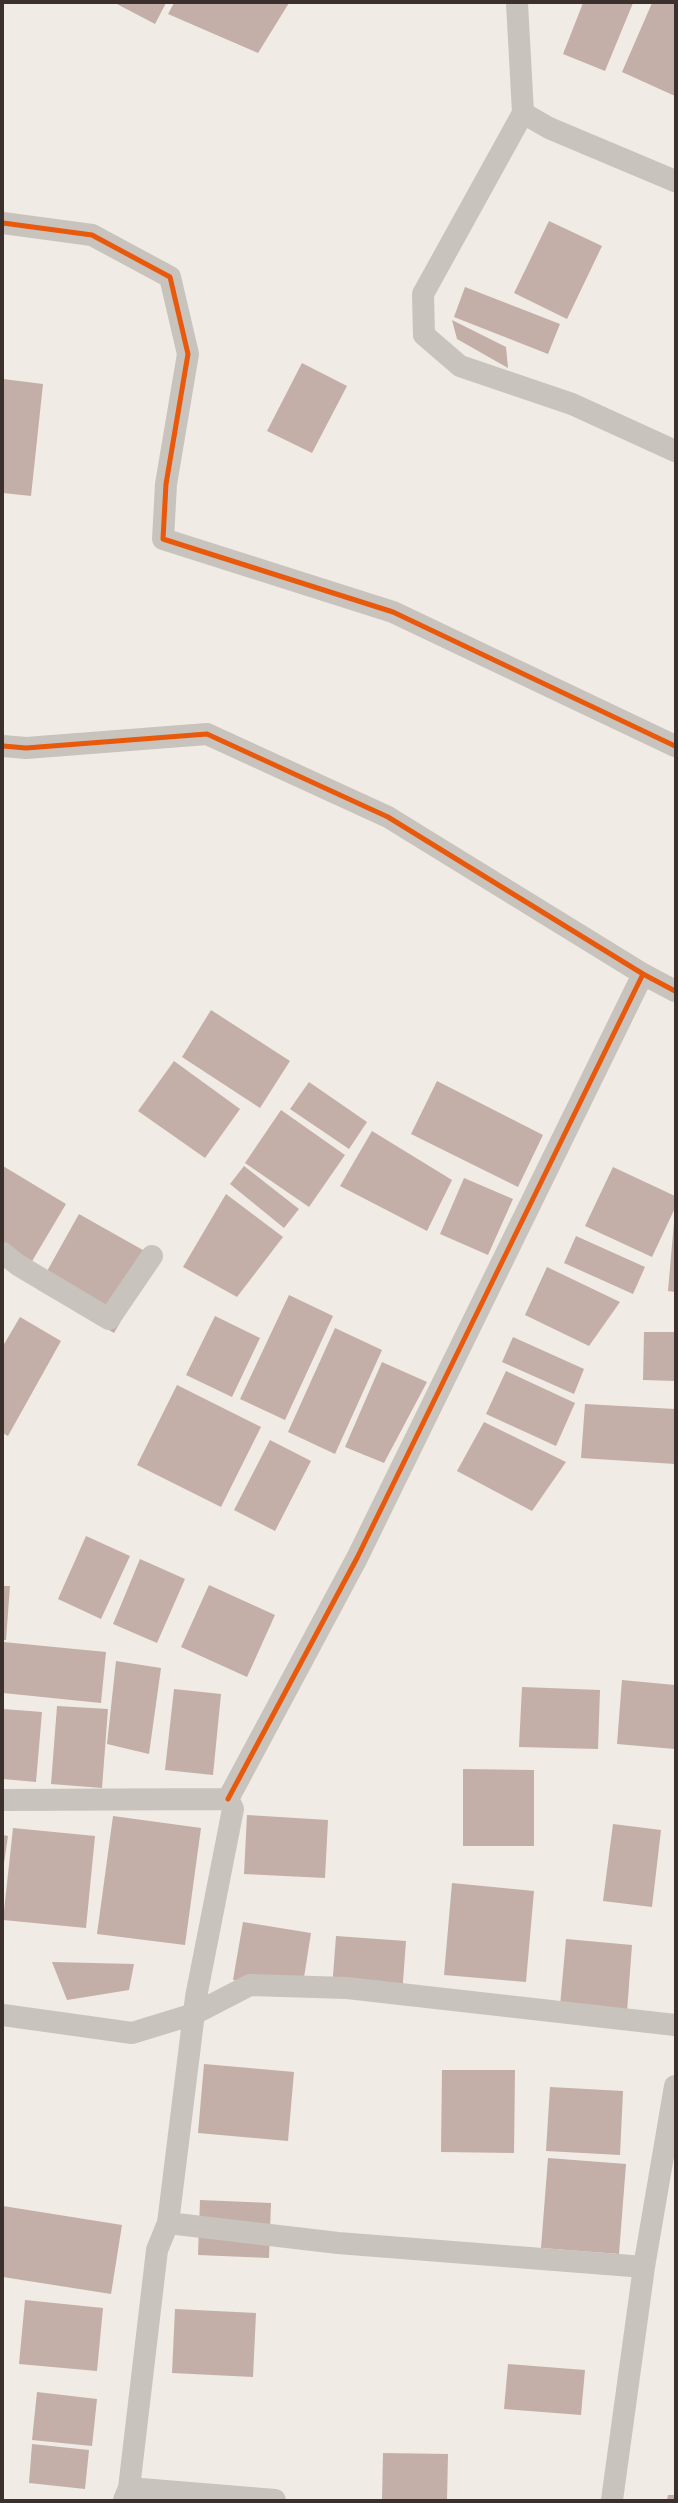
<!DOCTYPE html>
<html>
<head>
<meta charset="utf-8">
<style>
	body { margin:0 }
	#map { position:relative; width:678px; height:2503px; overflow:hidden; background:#f0ebe5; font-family:Quicksand,sans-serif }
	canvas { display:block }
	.frame { position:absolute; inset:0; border:4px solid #3b302b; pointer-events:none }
</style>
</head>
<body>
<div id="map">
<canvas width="678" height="2503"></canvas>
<div class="frame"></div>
</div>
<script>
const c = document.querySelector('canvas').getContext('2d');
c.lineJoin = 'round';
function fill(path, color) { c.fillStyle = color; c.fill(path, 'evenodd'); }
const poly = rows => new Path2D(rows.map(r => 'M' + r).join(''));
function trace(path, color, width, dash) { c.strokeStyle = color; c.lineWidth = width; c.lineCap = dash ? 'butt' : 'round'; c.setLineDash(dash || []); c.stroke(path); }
const building = poly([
	[115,3,166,3,155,24],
	[174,3,289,3,258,53,168,14],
	[583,3,633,3,605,71,563,54],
	[652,3,675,3,675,96,622,72],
	[549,221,602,246,567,319,514,293],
	[465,287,560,324,548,354,454,317],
	[452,320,506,347,508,368,457,339],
	[302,363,347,386,312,453,267,431],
	[3,379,43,384,31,496,3,493],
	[211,1010,290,1061,260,1108,182,1057],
	[174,1061,240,1109,205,1158,138,1111],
	[437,1081,543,1135,518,1187,411,1134],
	[309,1082,367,1122,349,1149,290,1109],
	[281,1110,345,1155,309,1207,245,1163],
	[372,1131,452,1180,427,1231,340,1186],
	[3,1166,66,1204,25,1273,3,1259],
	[244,1166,299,1209,284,1228,230,1184],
	[613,1167,675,1196,675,1208,652,1257,585,1226],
	[464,1178,513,1199,488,1255,440,1234],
	[226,1194,283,1237,237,1297,183,1267],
	[79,1214,157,1258,114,1333,37,1289],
	[674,1222,675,1222,675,1292,668,1291],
	[576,1236,645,1267,633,1294,564,1263],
	[547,1267,620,1302,589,1346,525,1315],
	[289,1295,333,1316,285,1420,240,1399],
	[215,1316,260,1338,232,1397,186,1375],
	[20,1317,61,1341,8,1436,3,1433,3,1346],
	[335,1328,382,1350,335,1454,288,1432],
	[644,1332,675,1332,675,1381,643,1380],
	[513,1337,584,1369,574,1394,502,1362],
	[382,1362,427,1382,384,1463,345,1447],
	[506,1371,575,1403,556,1446,486,1414],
	[177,1385,261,1427,221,1507,137,1465],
	[585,1404,675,1409,675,1464,581,1458],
	[484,1422,566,1462,532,1511,457,1471],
	[270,1440,311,1461,275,1531,234,1510],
	[86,1536,130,1556,101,1619,58,1599],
	[140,1559,185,1579,157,1643,113,1624],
	[209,1585,275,1615,247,1677,181,1647],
	[3,1586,10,1586,6,1640,3,1640],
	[3,1642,106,1652,101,1703,3,1693],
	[116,1661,161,1668,149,1754,107,1744],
	[622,1680,675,1685,675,1749,617,1744],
	[522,1687,600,1690,598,1749,519,1747],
	[174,1689,221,1694,213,1775,165,1770],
	[57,1706,108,1709,102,1788,51,1784],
	[3,1709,42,1712,36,1782,3,1779],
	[463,1769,534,1770,534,1846,463,1846],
	[247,1815,328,1820,325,1878,244,1874],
	[113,1816,201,1828,185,1945,97,1934],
	[613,1824,661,1830,652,1907,603,1901],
	[13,1828,95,1836,86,1928,3,1920],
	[3,1835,8,1836,4,1863,3,1863],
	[452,1883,534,1891,526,1982,444,1975],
	[243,1922,311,1933,302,1990,233,1980],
	[336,1936,406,1941,402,1995,332,1989],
	[566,1939,632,1945,627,2012,560,2006],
	[52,1962,134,1964,129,1990,67,2000],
	[204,2064,294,2072,288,2141,198,2133],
	[442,2070,515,2070,514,2153,441,2152],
	[550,2087,623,2091,620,2155,546,2151],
	[548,2158,626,2164,619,2254,541,2248],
	[200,2200,271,2203,269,2258,198,2255],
	[3,2206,122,2225,111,2294,3,2277],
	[25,2300,103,2308,97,2371,19,2364],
	[175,2309,256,2313,253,2377,172,2373],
	[508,2364,585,2370,581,2415,504,2409],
	[37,2392,97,2399,92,2446,32,2440],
	[32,2444,89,2450,85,2489,29,2483],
	[383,2453,448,2454,447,2500,382,2500],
	[668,2495,675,2495,675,2500,667,2500]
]);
const minor = poly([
	[517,3,523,113,423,294,424,335,460,366,572,404,675,451],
	[523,113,549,128,675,181],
	[3,223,92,235,170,277,188,354,166,484,163,539,393,612,675,746],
	[3,746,26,748,207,734,388,817,643,974,675,991],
	[3,1253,18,1265,109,1319,152,1256],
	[228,1799,357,1558,643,974],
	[3,1800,228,1799],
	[3,2015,132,2033,194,2014,250,1985,347,1988,675,2025],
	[168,2223,338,2243,644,2267,612,2500],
	[644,2267,675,2086],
	[129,2488,275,2500],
	[124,2500,129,2488,157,2250,168,2223,196,1997,233,1809,228,1799]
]);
const cycleway = poly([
	[3,223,92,235,170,277,188,354,166,484,163,539,393,612,675,746],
	[3,746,26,748,207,734,388,817,643,974,675,991],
	[228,1799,357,1558,643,974]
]);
fill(building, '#c3afa7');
trace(minor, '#c9c3be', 22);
trace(cycleway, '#e8590c', 5);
</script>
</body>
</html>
